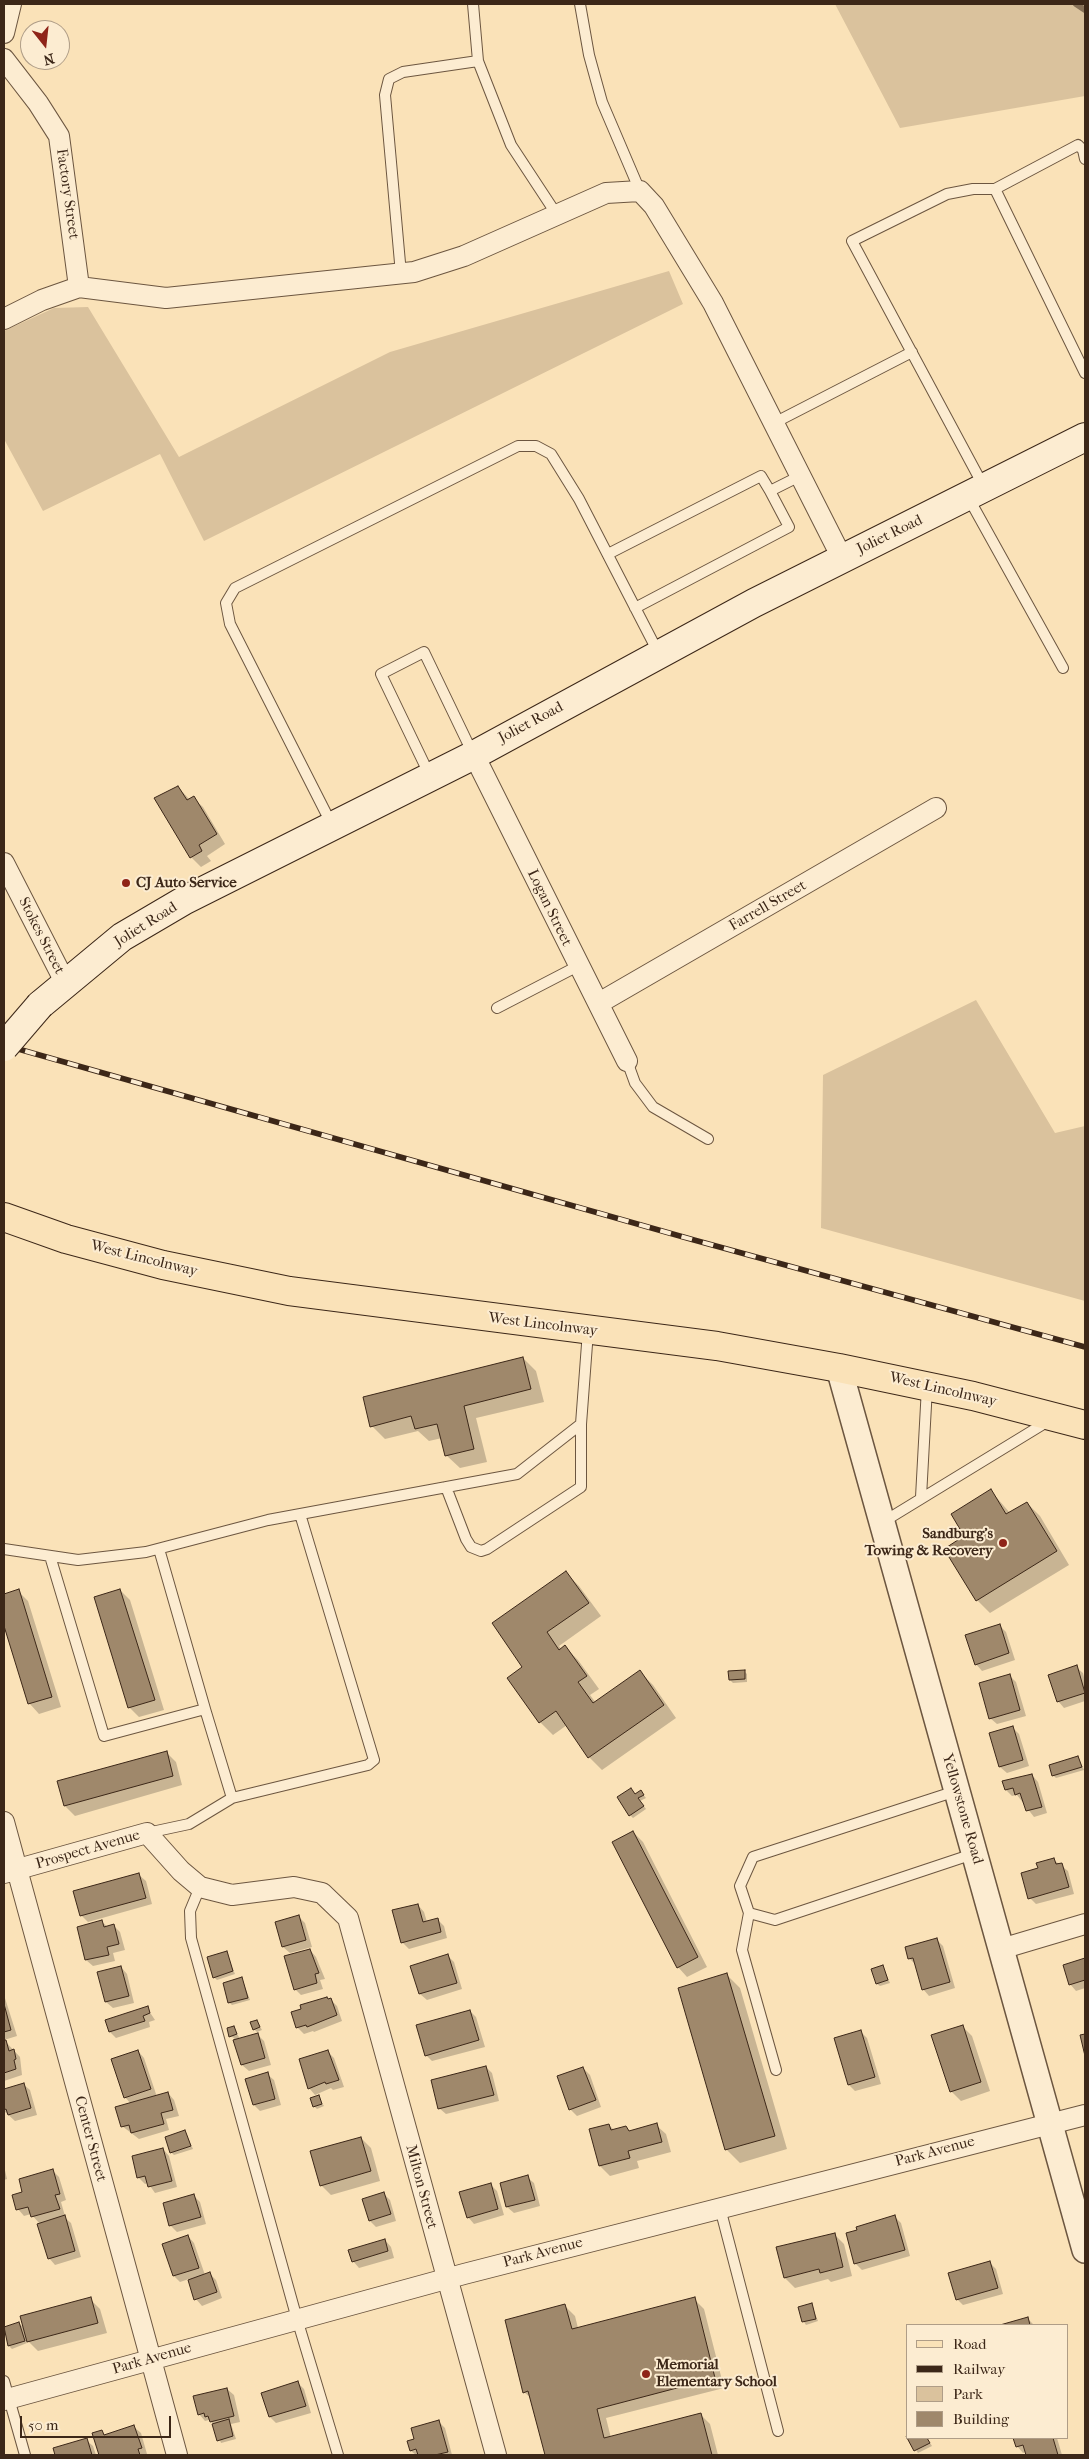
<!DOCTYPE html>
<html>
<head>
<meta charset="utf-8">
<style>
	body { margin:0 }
	#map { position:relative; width:1089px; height:2459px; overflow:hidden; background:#fae2b8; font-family:"IM FELL French Canon",serif }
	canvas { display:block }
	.frame { position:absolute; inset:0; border:5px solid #3c2718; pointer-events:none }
	.legend { position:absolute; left:906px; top:2324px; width:162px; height:115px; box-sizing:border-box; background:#fcecd1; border:1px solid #af9d87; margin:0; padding:6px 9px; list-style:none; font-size:15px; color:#3c2718 }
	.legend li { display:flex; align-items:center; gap:10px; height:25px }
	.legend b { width:25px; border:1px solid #af9d87 }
	.north { position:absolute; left:20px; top:20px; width:50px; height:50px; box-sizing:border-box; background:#fcecd1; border:1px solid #af9d87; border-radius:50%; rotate:164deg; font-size:14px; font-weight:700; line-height:20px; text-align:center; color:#3c2718 }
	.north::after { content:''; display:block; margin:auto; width:18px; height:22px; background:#8f2418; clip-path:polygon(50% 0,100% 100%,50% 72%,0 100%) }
	.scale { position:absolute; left:20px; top:2416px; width:151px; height:22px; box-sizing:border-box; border:2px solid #3c2718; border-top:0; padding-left:6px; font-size:15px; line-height:18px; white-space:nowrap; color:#3c2718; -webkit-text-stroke:4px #fcecd1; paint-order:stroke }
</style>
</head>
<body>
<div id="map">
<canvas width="1089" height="2459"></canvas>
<div class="frame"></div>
<ul class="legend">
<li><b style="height:6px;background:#fae2b8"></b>Road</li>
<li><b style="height:6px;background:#3c2718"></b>Railway</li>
<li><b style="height:14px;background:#dac29d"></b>Park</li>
<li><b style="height:14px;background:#9f886b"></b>Building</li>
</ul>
<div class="north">N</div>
<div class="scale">50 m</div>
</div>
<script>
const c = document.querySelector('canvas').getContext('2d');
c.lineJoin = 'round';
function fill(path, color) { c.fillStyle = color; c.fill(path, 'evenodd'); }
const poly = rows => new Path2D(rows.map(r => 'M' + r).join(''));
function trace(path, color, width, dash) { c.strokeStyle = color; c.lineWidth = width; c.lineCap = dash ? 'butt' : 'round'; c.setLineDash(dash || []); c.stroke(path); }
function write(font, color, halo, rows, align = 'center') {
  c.font = font + ' "IM FELL French Canon",serif'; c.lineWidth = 4; c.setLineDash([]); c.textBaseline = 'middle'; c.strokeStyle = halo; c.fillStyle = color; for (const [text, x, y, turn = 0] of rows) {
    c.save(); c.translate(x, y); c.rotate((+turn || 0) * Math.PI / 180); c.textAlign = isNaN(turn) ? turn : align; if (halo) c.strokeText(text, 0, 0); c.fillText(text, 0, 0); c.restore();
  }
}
const green = poly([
	[835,4,1085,4,1085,96,900,128],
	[669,271,683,304,204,541,160,454,43,511,4,439,4,331,54,308,88,307,179,457,390,352],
	[976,1000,1055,1133,1085,1126,1085,1301,821,1228,823,1075]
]);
const shadow = poly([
	[178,787,190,800,193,798,203,807,225,844,207,856,211,861,201,867,191,857],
	[523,1358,536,1371,544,1402,476,1418,487,1462,460,1468,446,1455,442,1438,429,1441,418,1431,385,1439,372,1426],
	[991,1491,1010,1513,1027,1503,1040,1516,1069,1565,990,1613,977,1600,966,1537],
	[566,1573,579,1586,601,1616,559,1646,562,1650,565,1647,578,1660,599,1689,590,1695,596,1703,640,1672,653,1685,676,1718,602,1770,589,1757,567,1725,553,1735,540,1722,509,1678,524,1667],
	[120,1590,130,1600,164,1710,139,1717,129,1707],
	[18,1591,28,1601,61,1707,39,1714,30,1704,4,1622,4,1595],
	[1000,1626,1006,1632,1015,1660,982,1671,976,1664],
	[1076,1667,1083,1673,1085,1681,1085,1701,1064,1708,1058,1701],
	[744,1671,747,1674,747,1682,733,1683,730,1680],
	[1010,1676,1016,1682,1026,1716,997,1724,990,1718],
	[1012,1727,1019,1734,1029,1766,1007,1773,1000,1767,990,1734],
	[166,1752,176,1762,182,1785,75,1816,65,1806,58,1782],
	[1078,1757,1084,1770,1056,1778,1053,1775],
	[1032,1775,1038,1782,1047,1813,1034,1817,1017,1795,1012,1796,1006,1790],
	[641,1792,646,1798,640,1801,646,1809,633,1818,630,1815,635,1795],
	[633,1832,643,1842,707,1967,687,1977,678,1967],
	[1054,1860,1068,1871,1074,1894,1036,1904,1030,1898,1039,1869],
	[139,1875,146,1881,152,1904,88,1922,81,1915],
	[418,1905,424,1912,427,1922,437,1919,444,1926,447,1938,409,1949,402,1942],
	[298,1916,305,1923,312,1947,290,1953,283,1947],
	[102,1922,108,1927,114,1926,120,1932,125,1950,113,1953,115,1961,93,1966,86,1960,78,1928],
	[937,1940,943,1946,955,1988,929,1996,923,1989,916,1965,909,1958],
	[310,1950,316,1957,325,1979,320,1980,323,1989,301,1995,295,1989],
	[226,1953,235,1974,217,1980,214,1977],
	[448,1956,454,1962,462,1989,427,2000,420,1994],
	[1085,1959,1085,1988,1076,1991,1070,1984,1064,1965],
	[121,1967,127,1974,134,2003,113,2008,106,2002,99,1973],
	[883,1967,890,1983,880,1986,877,1984],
	[727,1975,740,1988,787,2149,740,2163,727,2150,679,1989],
	[242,1979,250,2000,232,2005,229,2002],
	[4,1995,17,2036,4,2040,20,2057,22,2075,4,2081],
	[329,2000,331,2000,337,2006,342,2021,314,2032,313,2031,304,2034,297,2027],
	[147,2008,155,2020,149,2022,150,2027,116,2038,110,2032],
	[470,2011,476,2017,485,2047,432,2061,426,2055],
	[257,2021,262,2030,257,2032,254,2029],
	[962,2026,972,2036,990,2091,961,2101,951,2091],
	[234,2028,240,2039,257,2034,264,2041,271,2065,249,2071,242,2065,234,2038,230,2036],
	[861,2032,867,2038,881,2084,855,2091,849,2085],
	[138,2051,144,2058,157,2097,168,2093,174,2100,179,2116,166,2119,169,2130,139,2139,122,2126,131,2104,125,2097],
	[328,2052,334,2058,344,2087,333,2090,331,2088,315,2095,309,2088],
	[486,2067,492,2073,499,2101,446,2114,439,2108],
	[583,2068,590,2075,601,2107,577,2116,570,2109],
	[267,2074,274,2080,281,2105,260,2111,254,2105],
	[23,2084,30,2090,37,2115,15,2121,4,2111,4,2105,6,2105,4,2090],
	[318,2097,324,2106,317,2109,314,2106],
	[609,2125,614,2130,626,2127,630,2132,656,2125,666,2134,671,2152,637,2161,639,2168,610,2176,600,2166,590,2130],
	[185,2132,193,2149,174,2155,171,2152],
	[361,2138,371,2148,380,2181,331,2195,321,2185],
	[163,2149,169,2156,177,2187,155,2193,148,2183,145,2184,138,2177],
	[4,2166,7,2179,4,2180],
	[53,2171,59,2177,66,2200,61,2202,65,2216,63,2216,71,2223,81,2257,55,2265,49,2258,40,2224,31,2214,24,2216,18,2209],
	[527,2177,534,2183,540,2206,514,2213,507,2207,501,2184],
	[490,2184,497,2191,504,2215,474,2224,468,2217],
	[383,2193,390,2200,396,2221,376,2227,370,2221],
	[194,2196,200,2202,206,2224,177,2232,171,2226,164,2204],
	[895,2217,901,2223,910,2256,862,2270,855,2263,859,2231],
	[834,2234,844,2244,852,2276,831,2282,828,2279,795,2288,785,2278],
	[188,2236,194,2243,205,2275,210,2274,216,2280,222,2298,202,2306,196,2299,189,2279,180,2282,174,2276],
	[385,2240,391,2247,394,2258,359,2268,353,2261],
	[990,2263,996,2269,1003,2294,963,2305,957,2299],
	[90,2299,100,2309,107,2333,38,2351,26,2339,27,2343,12,2349,9,2346,4,2328,19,2323,25,2329],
	[694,2299,704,2309,724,2388,606,2418,611,2438,701,2415,710,2424,718,2455,546,2455,532,2399,524,2392,565,2306,575,2316,578,2328],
	[811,2304,818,2321,806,2325,804,2322],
	[1027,2318,1034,2325,1004,2325],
	[298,2383,304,2389,311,2413,276,2423,270,2417],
	[227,2389,234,2395,240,2422,231,2424,236,2439,221,2443,214,2424,209,2420,205,2421,199,2414],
	[438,2421,445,2428,452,2455,416,2455,411,2451,409,2442,416,2440],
	[134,2427,141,2433,147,2454,101,2455,94,2434,102,2432,106,2436],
	[908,2438,927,2438,932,2446,918,2453],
	[1057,2438,1062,2455,1027,2455,1026,2452,1023,2453,1017,2446,1014,2439],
	[86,2440,93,2446,96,2455,57,2455,55,2449]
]);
const stream = poly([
	[1076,4,1085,10]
]);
const building = poly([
	[178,786,187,800,194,796,217,834,199,845,202,851,190,858,154,798,178,786],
	[523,1357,531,1389,464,1406,474,1449,445,1456,437,1424,415,1429,411,1416,370,1427,363,1397,523,1357],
	[991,1489,1006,1514,1027,1502,1057,1551,976,1601,944,1549,964,1536,951,1514,991,1489],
	[566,1571,589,1603,547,1632,559,1650,565,1645,587,1676,578,1682,593,1703,640,1670,664,1705,588,1758,556,1711,539,1723,507,1678,522,1667,492,1623,566,1571],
	[19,1589,52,1697,28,1704,4,1626,4,1594,19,1589],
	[120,1589,155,1700,128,1708,94,1597,120,1589],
	[1000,1624,1009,1653,975,1665,965,1635,1000,1624],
	[1077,1665,1085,1693,1057,1702,1048,1675,1077,1665],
	[745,1670,745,1679,729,1680,728,1671,745,1670],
	[1010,1674,1020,1710,989,1719,979,1683,1010,1674],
	[1013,1726,1023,1760,999,1767,989,1733,1013,1726],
	[167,1751,173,1776,64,1806,57,1781,167,1751],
	[1078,1756,1082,1767,1052,1776,1049,1765,1078,1756],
	[1032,1774,1042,1807,1026,1811,1020,1793,1015,1795,1013,1788,1005,1790,1002,1781,1032,1774],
	[631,1788,635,1794,641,1790,644,1795,638,1798,644,1806,629,1816,617,1797,631,1788],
	[633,1831,698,1957,677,1968,612,1842,633,1831],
	[1054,1858,1056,1864,1062,1863,1069,1887,1028,1899,1021,1873,1038,1868,1036,1863,1054,1858],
	[139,1873,146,1898,80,1916,73,1891,139,1873],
	[418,1904,423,1922,438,1918,441,1932,401,1943,392,1910,418,1904],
	[299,1915,306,1940,282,1947,275,1922,299,1915],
	[102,1920,104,1927,114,1924,119,1944,107,1947,109,1955,85,1960,77,1927,102,1920],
	[937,1938,950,1982,922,1990,913,1958,908,1959,905,1947,937,1938],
	[310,1949,319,1973,315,1974,317,1983,294,1990,284,1956,310,1949],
	[227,1951,233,1971,213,1978,207,1957,227,1951],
	[448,1954,457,1983,419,1994,410,1966,448,1954],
	[1085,1958,1085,1980,1069,1985,1063,1965,1085,1958],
	[883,1965,888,1980,876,1984,871,1969,883,1965],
	[121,1966,129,1996,105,2002,97,1972,121,1966],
	[727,1973,775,2136,725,2150,678,1988,727,1973],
	[242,1977,248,1998,228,2003,223,1983,242,1977],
	[327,1997,328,1999,331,1998,337,2015,307,2027,306,2025,296,2028,291,2012,301,2009,300,2005,327,1997],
	[4,2004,11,2030,4,2032,4,2004],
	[148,2006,150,2013,143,2016,145,2021,109,2032,105,2020,148,2006],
	[470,2010,479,2040,425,2056,416,2025,470,2010],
	[257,2020,260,2027,253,2030,250,2022,257,2020],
	[963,2025,981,2082,950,2092,931,2035,963,2025],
	[234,2026,237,2034,229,2037,227,2028,234,2026],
	[861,2030,875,2077,848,2085,834,2038,861,2030],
	[258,2033,265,2058,241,2065,233,2040,258,2033],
	[1085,2034,1085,2056,1080,2035,1085,2034],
	[4,2040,6,2040,9,2051,14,2049,16,2059,14,2060,16,2069,4,2073,4,2040],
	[138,2050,151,2089,124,2098,111,2059,138,2050],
	[328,2050,339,2080,326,2084,325,2082,308,2089,299,2059,328,2050],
	[486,2066,494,2095,438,2109,431,2080,486,2066],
	[583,2067,596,2100,569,2110,557,2076,583,2067],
	[268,2072,275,2099,253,2105,245,2079,268,2072],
	[24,2083,31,2108,8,2115,6,2109,4,2110,4,2089,24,2083],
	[168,2092,173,2110,161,2113,164,2124,131,2133,129,2125,121,2127,115,2107,168,2092],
	[319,2095,322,2104,313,2107,310,2098,319,2095],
	[657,2123,662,2142,628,2151,630,2158,599,2166,589,2129,609,2124,611,2130,626,2126,629,2131,657,2123],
	[185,2130,191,2146,170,2153,165,2137,185,2130],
	[361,2137,371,2171,320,2186,310,2151,361,2137],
	[163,2148,172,2181,148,2187,145,2176,137,2178,132,2156,163,2148],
	[53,2169,60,2194,55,2195,60,2209,31,2217,28,2207,16,2210,12,2195,22,2192,19,2179,53,2169],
	[528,2175,535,2200,506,2207,500,2183,528,2175],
	[491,2183,498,2209,467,2218,459,2192,491,2183],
	[384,2192,391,2214,369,2221,362,2199,384,2192],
	[194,2194,201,2217,169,2226,163,2203,194,2194],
	[65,2215,75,2251,48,2259,37,2224,65,2215],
	[895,2215,905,2250,854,2264,846,2233,857,2230,856,2227,895,2215],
	[835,2233,843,2267,820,2273,819,2269,784,2278,776,2247,835,2233],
	[188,2235,199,2268,173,2276,162,2244,188,2235],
	[385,2239,388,2251,352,2262,348,2250,385,2239],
	[990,2261,998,2288,956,2300,948,2273,990,2261],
	[210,2272,217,2292,194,2300,188,2280,210,2272],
	[91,2297,98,2323,27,2342,20,2316,91,2297],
	[695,2297,715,2378,597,2409,604,2438,701,2413,712,2455,545,2455,528,2391,523,2393,505,2320,565,2304,572,2329,695,2297],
	[812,2303,816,2319,802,2322,798,2307,812,2303],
	[1028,2317,1030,2325,1000,2325,1028,2317],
	[19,2322,25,2341,8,2346,4,2327,19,2322],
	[298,2381,306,2406,269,2417,261,2393,298,2381],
	[227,2388,234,2416,210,2422,208,2416,205,2417,204,2413,198,2415,193,2396,227,2388],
	[229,2419,233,2436,217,2441,212,2424,229,2419],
	[439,2420,448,2452,435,2455,418,2455,416,2449,410,2451,407,2441,414,2439,411,2428,439,2420],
	[134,2425,142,2448,138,2449,140,2455,99,2455,92,2433,102,2430,104,2435,134,2425],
	[908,2435,908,2438,927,2438,930,2443,914,2451,906,2436,908,2435],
	[87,2438,92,2455,55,2455,53,2448,87,2438],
	[1013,2438,1053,2438,1058,2455,1026,2455,1023,2445,1016,2447,1013,2438]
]);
const service = poly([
	[473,4,478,61,511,145,557,215],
	[580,4,589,55,602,102,640,191],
	[995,189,1078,145,1083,150,1085,159],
	[401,274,385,95,389,79,403,72,478,61],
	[774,423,912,352],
	[984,487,852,241,947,194,973,189,995,189,1085,373],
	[968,497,1063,668],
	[608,554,761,476,770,491,800,476],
	[635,608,789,527,770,491],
	[430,776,381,674,424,652,473,754],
	[332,825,230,624,226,603,235,588,518,446,536,446,551,454,579,499,659,654],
	[497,1008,578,966],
	[627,1061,635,1083,653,1107,708,1139],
	[446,1487,466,1539,471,1547,481,1551,487,1549,581,1487,581,1424],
	[921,1497,927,1387],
	[883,1522,1050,1420],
	[4,1549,78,1560,146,1552,268,1520,517,1474,581,1424,588,1331],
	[159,1549,205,1709],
	[50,1556,104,1736,205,1709,232,1798,189,1824,147,1833],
	[956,1791,753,1857,740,1886,749,1913,775,1920,973,1854],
	[232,1798,368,1765,374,1760,300,1514],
	[200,1887,190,1911,191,1938,297,2319,338,2455],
	[749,1913,742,1950,776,2070],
	[720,2208,778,2431],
	[4,2381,25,2455]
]);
const minor = poly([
	[4,33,11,4],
	[4,59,38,103,59,136,79,287],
	[4,319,42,300,79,287,166,298,414,272,464,256,606,193,640,191,654,206,713,303,842,558],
	[474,755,627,1061],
	[4,863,65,982],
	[599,1003,936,808],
	[4,1822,177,2455],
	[4,1873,147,1833,181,1871,200,1887,232,1895,294,1887,322,1893,348,1918,496,2455],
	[1001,1949,1085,1924],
	[4,2400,464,2274,1085,2115]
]);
const tertiary = poly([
	[839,1368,1085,2250]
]);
const secondary = poly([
	[40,1005,122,937,185,900,474,755,754,603,1085,437]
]);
const primary = poly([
	[4,1217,66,1239,163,1265,289,1291,717,1346,839,1368,973,1396,1085,1425]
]);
const rail = poly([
	[4,1045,694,1240,1085,1347]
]);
const secondaryBridge = poly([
	[4,1047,40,1005]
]);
const markers = [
	[126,883,5,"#8f2418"],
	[1003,1543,5,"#8f2418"],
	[646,2374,5,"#8f2418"]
];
const streetNames = [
	["Factory Street",67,194,82],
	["Joliet Road",890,535,-26],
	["Joliet Road",531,723,-28],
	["Farrell Street",768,906,-30],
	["Logan Street",549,908,64],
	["Joliet Road",146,925,-32],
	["Stokes Street",41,936,63],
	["West Lincolnway",144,1259,14],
	["West Lincolnway",543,1325,7],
	["West Lincolnway",943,1390,13],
	["Yellowstone Road",962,1809,74],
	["Prospect Avenue",88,1850,-16],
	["Center Street",90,2139,75],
	["Park Avenue",935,2152,-15],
	["Milton Street",421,2187,75],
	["Park Avenue",543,2253,-15],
	["Park Avenue",152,2359,-16]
];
const poiNames = [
	["CJ Auto Service",136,883],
	["Sandburg's",993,1534,"right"],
	["Towing & Recovery",993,1551,"right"],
	["Memorial",656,2365],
	["Elementary School",656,2382]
];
fill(green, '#dac29d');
fill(shadow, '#0003');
trace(stream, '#877158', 6);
fill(building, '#9f886b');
trace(building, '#3c2718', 1);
trace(service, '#6c5640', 12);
trace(minor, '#6c5640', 22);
trace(tertiary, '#6c5640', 28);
trace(secondary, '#3c2718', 30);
trace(primary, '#3c2718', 30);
trace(service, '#fcecd1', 10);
trace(minor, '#fcecd1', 20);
trace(tertiary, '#fcecd1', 25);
trace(secondary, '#fcecd1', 28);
trace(primary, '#fae2b8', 28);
trace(rail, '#3c2718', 5.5);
trace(rail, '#fcecd1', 4, [11]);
trace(secondaryBridge, '#3c2718', 30, []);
trace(secondaryBridge, '#fcecd1', 28);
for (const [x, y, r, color] of markers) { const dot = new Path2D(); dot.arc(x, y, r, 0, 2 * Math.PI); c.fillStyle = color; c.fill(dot); trace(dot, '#fcecd1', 2); }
write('15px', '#3c2718', '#fcecd1', streetNames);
write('bold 15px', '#3c2718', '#fcecd1', poiNames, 'left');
</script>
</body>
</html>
